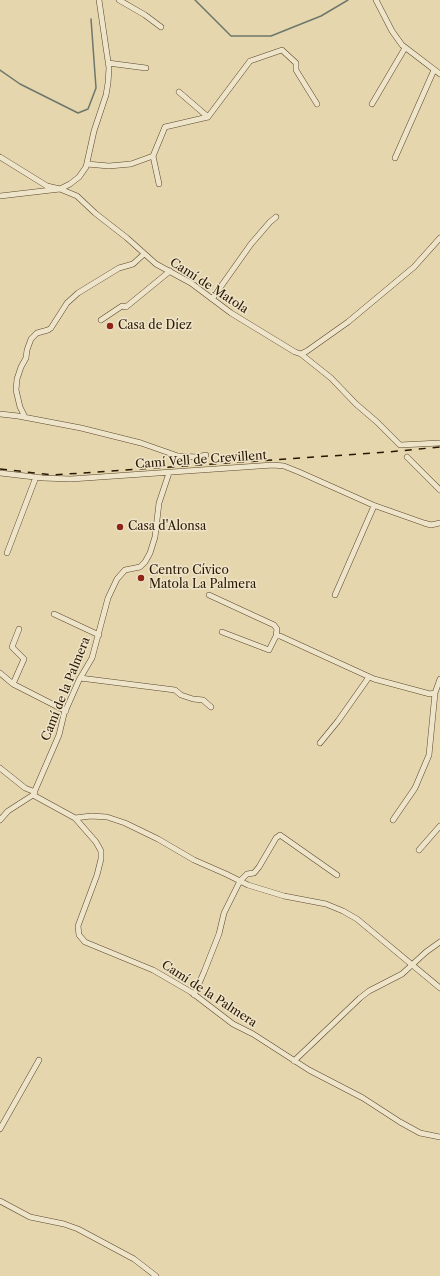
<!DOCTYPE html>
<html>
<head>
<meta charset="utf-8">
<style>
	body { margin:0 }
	canvas { display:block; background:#e5d6ad }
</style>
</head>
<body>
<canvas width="440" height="1276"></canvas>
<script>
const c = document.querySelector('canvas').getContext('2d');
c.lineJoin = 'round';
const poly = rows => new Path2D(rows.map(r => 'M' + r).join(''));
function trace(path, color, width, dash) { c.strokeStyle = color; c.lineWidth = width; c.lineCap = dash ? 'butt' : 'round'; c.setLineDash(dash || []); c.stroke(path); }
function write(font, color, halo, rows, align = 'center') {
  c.font = font + ' "Libre Caslon Text",serif'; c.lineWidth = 3; c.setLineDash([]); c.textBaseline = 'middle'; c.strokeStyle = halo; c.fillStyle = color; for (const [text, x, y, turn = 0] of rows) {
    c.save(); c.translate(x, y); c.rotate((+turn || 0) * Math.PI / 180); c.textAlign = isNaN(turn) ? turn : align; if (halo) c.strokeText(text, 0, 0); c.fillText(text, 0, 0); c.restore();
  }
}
const stream = poly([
	[195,0,231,36,271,36,321,16,348,0],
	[0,70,20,84,78,113,88,109,96,88,91,19]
]);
const minor = poly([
	[119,0,145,15,161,27],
	[376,0,392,31,402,45,440,74],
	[108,63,146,68],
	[179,92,208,117],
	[372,104,405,48],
	[153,156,159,184],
	[0,157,47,186,60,189,77,196,95,213,127,238,156,264,191,283,231,313,295,352,301,354,331,378,356,404,377,422,400,445,440,443],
	[395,158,434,70],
	[87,164,109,166,131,164,153,156,165,127,208,117,250,61,282,50,296,63,296,70,317,104],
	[0,196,60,189,70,184,79,177,86,167,94,131,106,95,108,83,109,68,99,0],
	[212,299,251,244,270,222,276,217],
	[101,320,122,306,126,307,170,271],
	[301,354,307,351,348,322,414,267,440,238],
	[0,414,18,416,81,428,141,443,178,456,197,457,206,455],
	[25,417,20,407,16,390,17,379,21,367,26,358,27,350,31,339,37,333,48,330,51,328,67,303,78,293,119,268,133,264,144,254],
	[407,457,440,490],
	[0,473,43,478,71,479,273,465,284,466,299,472,373,505,424,523,431,525,440,523],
	[7,553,36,477],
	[209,595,274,625,277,629,276,636],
	[335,595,374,506],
	[54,614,99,635],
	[222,632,269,650,276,636,280,636,374,679,430,694,435,693,440,679],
	[0,673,13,684,66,711],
	[80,678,175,690,181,695,193,699,203,700,211,707],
	[13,684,24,659,12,647,19,629],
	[320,743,338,721,369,677],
	[0,768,25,788,35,792],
	[33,795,75,818,91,816,107,817,125,823,158,839,194,860,226,874,248,885,284,896,326,904,343,911,357,919,440,988],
	[75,818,96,842,101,851,101,859,97,875,78,926,79,935,85,942,153,970,191,992,233,1024,253,1034,309,1070,363,1098,400,1122,420,1133,440,1137],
	[0,820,8,811,33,795,59,735,64,714,79,680,92,658,108,598,117,579,125,570,140,567,145,562,150,553,155,537,159,503,169,473],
	[393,820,415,788,429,755,435,693],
	[419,850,440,826],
	[194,995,204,972,219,934,224,913,240,881,247,874,254,873,259,867,276,838,280,835,337,875],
	[294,1061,360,998,369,991,402,974,426,952,440,942],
	[0,1129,39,1060],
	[0,1201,30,1217,64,1224,78,1229,134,1259,156,1276]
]);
const rail = poly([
	[0,469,53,475,388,452,440,447]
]);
const markers = [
	[110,326,4,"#8f2418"],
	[120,527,4,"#8f2418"],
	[141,578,4,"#8f2418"]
];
const streetNames = [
	["Camí de Matola",209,286,33],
	["Camí Vell de Crevillent",201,460,-4],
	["Camí de la Palmera",66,689,-68],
	["Camí de la Palmera",209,994,33]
];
const poiNames = [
	["Casa de Díez",118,326],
	["Casa d'Alonsa",128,527],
	["Centro Cívico",149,571],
	["Matola La Palmera",149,585]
];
trace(stream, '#6d776c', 1.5);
trace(minor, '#59472c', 6);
trace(minor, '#eee4ca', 5);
trace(rail, '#2a1701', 1.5, [7, 7]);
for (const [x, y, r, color] of markers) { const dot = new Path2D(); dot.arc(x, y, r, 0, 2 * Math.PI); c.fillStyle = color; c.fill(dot); trace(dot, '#eee4ca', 1.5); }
write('12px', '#2a1701', '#eee4ca', streetNames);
write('12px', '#2a1701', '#eee4ca', poiNames, 'left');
</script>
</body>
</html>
